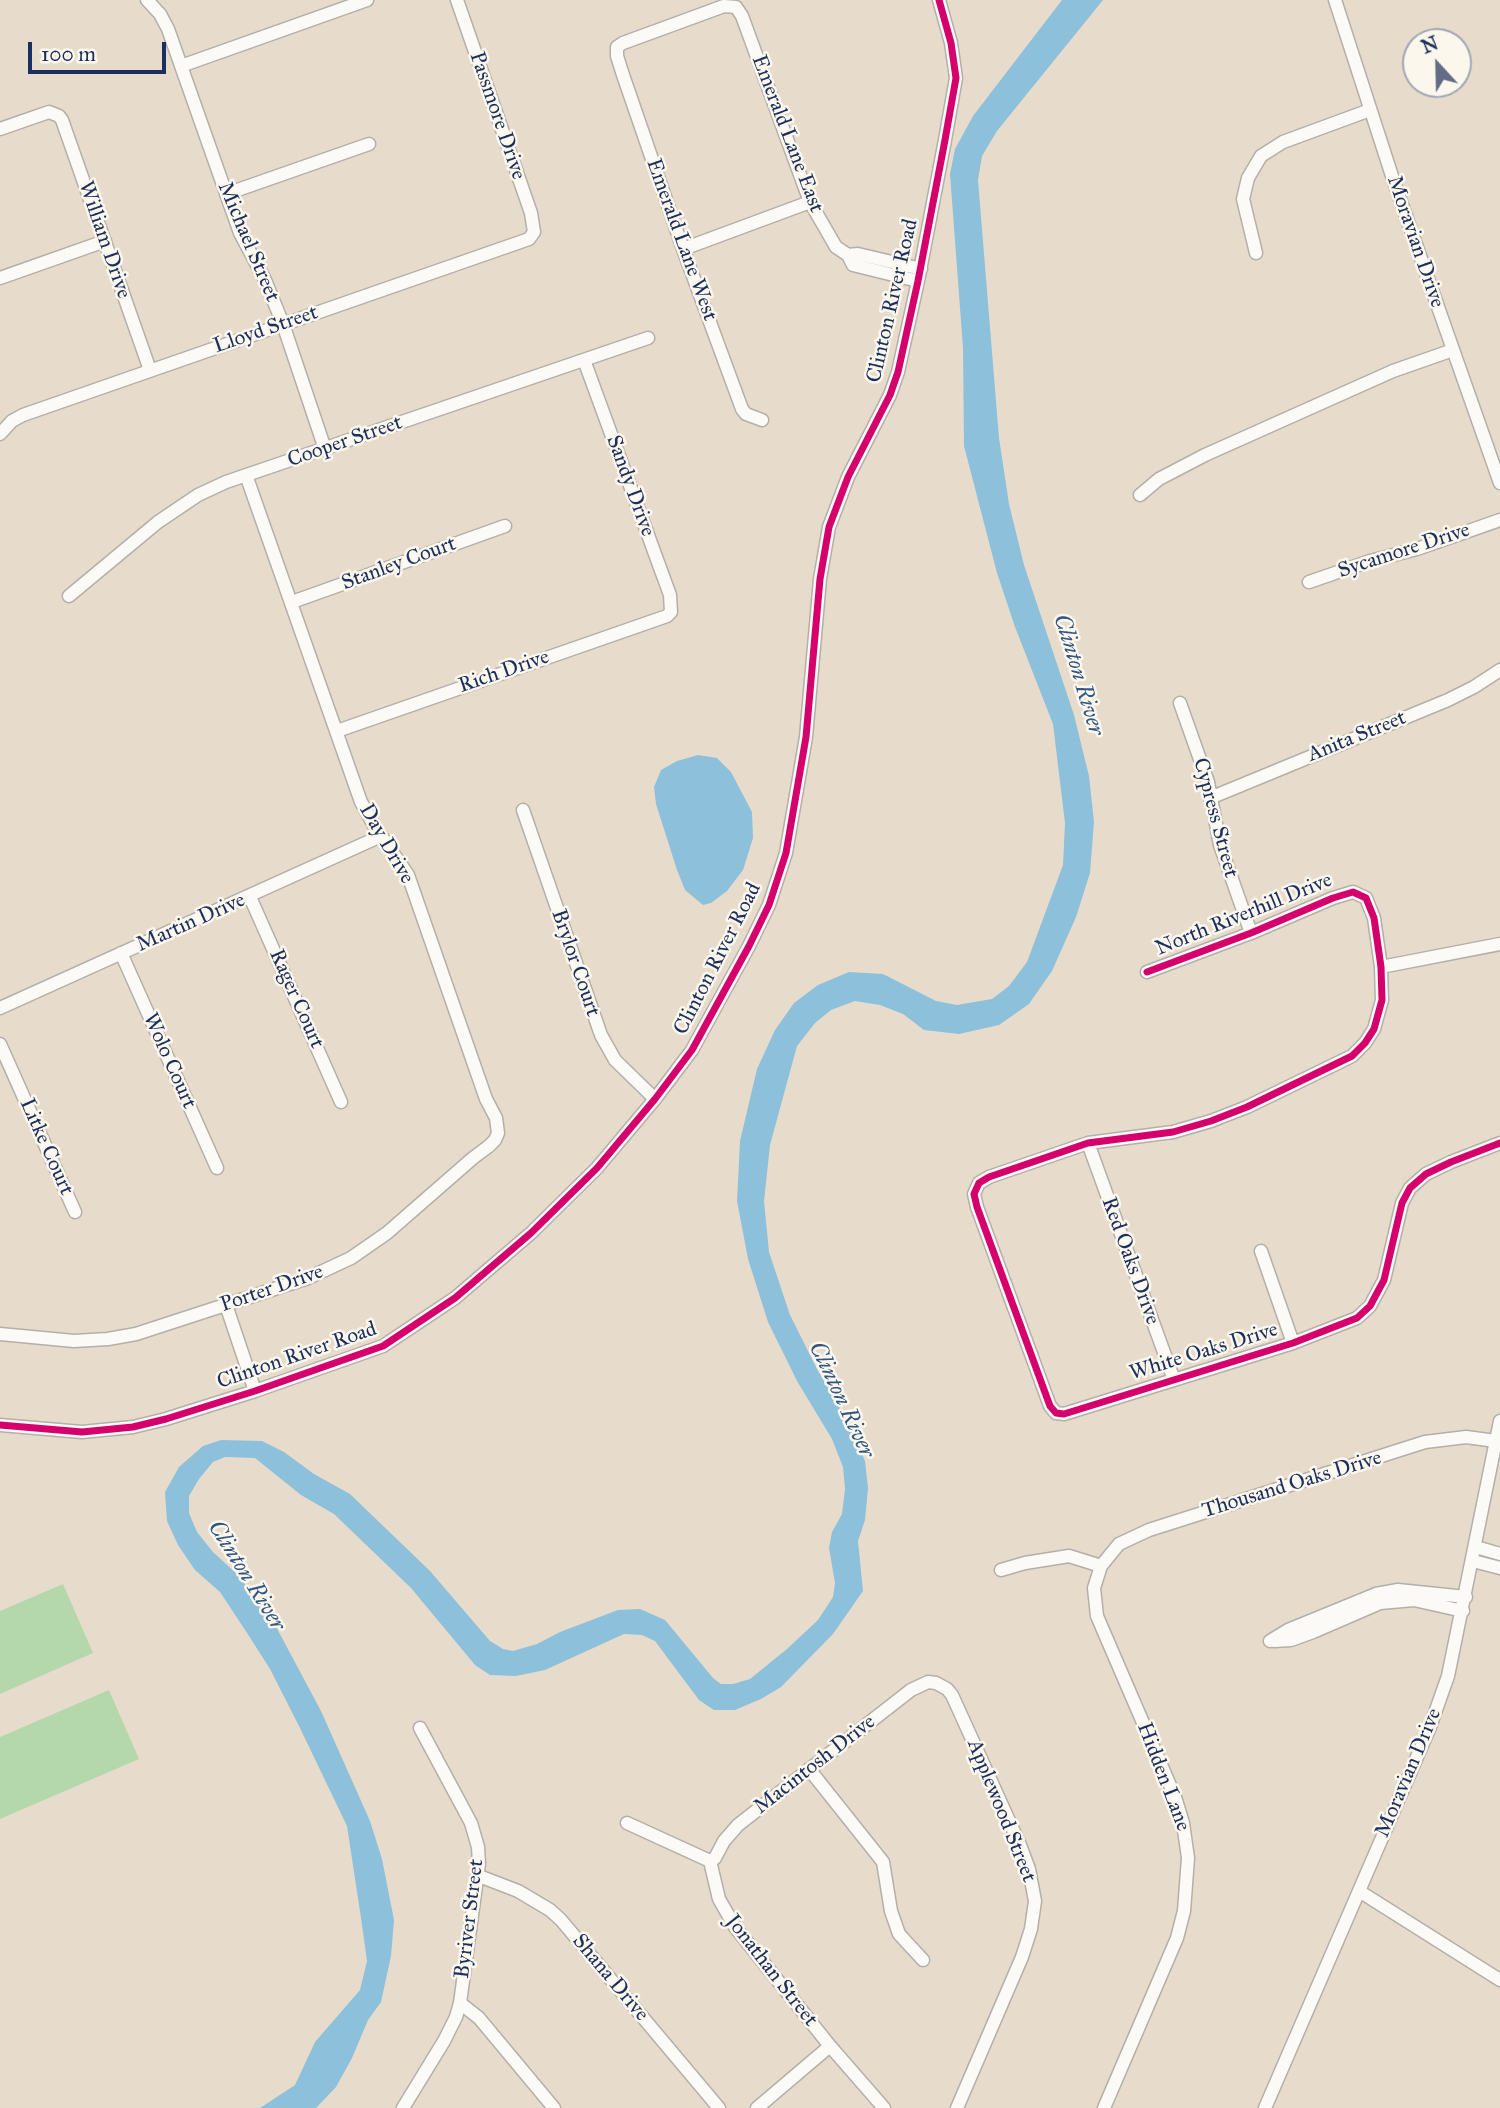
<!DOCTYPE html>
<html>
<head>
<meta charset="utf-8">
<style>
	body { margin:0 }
	#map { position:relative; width:1500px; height:2108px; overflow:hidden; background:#e7dccc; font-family:"IM FELL Great Primer",serif }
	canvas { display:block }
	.north { position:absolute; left:1402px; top:28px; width:70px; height:70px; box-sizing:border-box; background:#fbf7ec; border:2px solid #a1a7b3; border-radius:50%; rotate:338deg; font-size:19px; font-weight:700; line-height:28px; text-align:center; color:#1b2f5e }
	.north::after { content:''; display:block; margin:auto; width:24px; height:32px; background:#626c84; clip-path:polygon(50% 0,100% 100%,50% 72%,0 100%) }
	.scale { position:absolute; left:28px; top:42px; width:138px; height:32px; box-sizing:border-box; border:4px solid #1b2f5e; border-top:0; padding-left:9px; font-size:21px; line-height:24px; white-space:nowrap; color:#1b2f5e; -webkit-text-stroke:5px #fbf7ec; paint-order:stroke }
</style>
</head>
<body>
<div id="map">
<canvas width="1500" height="2108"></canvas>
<div class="north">N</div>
<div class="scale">100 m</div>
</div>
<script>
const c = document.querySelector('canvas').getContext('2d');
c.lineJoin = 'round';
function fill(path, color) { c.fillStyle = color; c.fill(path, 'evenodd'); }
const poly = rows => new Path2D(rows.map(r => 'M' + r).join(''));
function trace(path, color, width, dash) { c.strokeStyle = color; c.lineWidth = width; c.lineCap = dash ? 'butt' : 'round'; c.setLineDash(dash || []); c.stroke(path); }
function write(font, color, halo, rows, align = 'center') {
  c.font = font + ' "IM FELL Great Primer",serif'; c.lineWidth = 5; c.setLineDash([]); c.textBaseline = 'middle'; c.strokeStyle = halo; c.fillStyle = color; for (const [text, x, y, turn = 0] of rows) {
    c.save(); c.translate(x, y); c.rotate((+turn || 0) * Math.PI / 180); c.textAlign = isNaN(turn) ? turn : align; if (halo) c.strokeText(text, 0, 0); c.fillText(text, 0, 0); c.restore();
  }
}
const green = poly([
	[63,1584,93,1653,0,1694,0,1611],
	[109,1690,139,1759,0,1819,0,1737]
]);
const water = poly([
	[1062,0,1103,0,997,131,982,156,978,180,999,438,1009,504,1024,565,1074,715,1089,776,1094,822,1090,873,1076,917,1052,971,1029,1004,999,1025,959,1034,924,1030,903,1014,880,1005,855,1001,831,1010,815,1023,797,1046,770,1145,764,1201,769,1252,790,1315,817,1369,850,1425,865,1461,868,1488,865,1520,858,1541,863,1591,833,1634,781,1687,761,1699,735,1710,714,1710,699,1700,655,1641,642,1635,624,1634,545,1670,516,1676,490,1675,475,1665,411,1588,334,1514,301,1495,255,1458,225,1457,213,1462,199,1479,189,1496,189,1513,197,1532,213,1552,238,1575,273,1621,321,1711,370,1821,382,1859,394,1920,391,1956,381,2002,368,2020,352,2058,336,2087,316,2108,260,2108,295,2085,315,2042,360,1990,367,1961,361,1918,347,1826,299,1726,270,1669,249,1636,220,1592,195,1570,178,1545,167,1521,165,1492,179,1467,203,1446,221,1440,262,1441,284,1452,314,1474,350,1494,430,1571,490,1641,503,1649,513,1651,537,1644,560,1632,618,1610,640,1609,665,1620,713,1678,721,1684,733,1684,750,1679,787,1649,818,1620,833,1597,835,1583,829,1548,832,1532,842,1514,845,1489,843,1467,832,1439,797,1381,768,1322,748,1259,737,1201,740,1141,757,1069,775,1030,794,1003,818,985,849,972,883,974,936,1001,957,1005,992,999,1009,986,1027,962,1063,865,1065,823,1053,724,1015,627,997,573,964,446,963,348,950,174,955,149,973,116],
	[698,755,717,758,731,772,752,812,753,838,743,870,727,891,711,903,703,905,685,890,677,870,656,804,654,787,661,770,677,761]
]);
const minor = poly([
	[147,0,160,14,168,29,240,233,265,280,283,324,325,449],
	[1335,0,1393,179,1500,483],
	[181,66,367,0],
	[0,129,49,112,59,116,62,120,150,370],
	[226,194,369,144],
	[683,249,810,202],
	[1256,253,1243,199,1248,178,1261,156,1283,142,1370,110],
	[0,278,105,241],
	[918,281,853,265,848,255,858,254,921,269],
	[762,420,746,414,742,409,683,249,623,75,617,56,617,47,623,43,724,6,736,7,742,16,810,202,836,247,848,255],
	[0,434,12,421,23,415,529,239,534,232,531,213,457,0],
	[1140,495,1159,479,1205,455,1393,371,1453,350],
	[1309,582,1370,561,1417,549,1500,520],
	[69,596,158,522,198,495,226,482,648,338],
	[292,602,505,526],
	[1180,703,1208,782,1220,845,1251,933],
	[337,731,667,616,671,612,670,595,584,360],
	[1210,798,1448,700,1474,687,1500,670],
	[523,810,601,1035,615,1060,655,1099],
	[250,897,341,1102],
	[121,953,217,1168],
	[1381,967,1500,944],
	[1147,972,1251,933,1333,898,1353,892,1366,898,1374,918,1381,967,1382,1000,1374,1029,1365,1043,1352,1056,1247,1107,1211,1121,1173,1132,1088,1143,989,1177,979,1183,974,1194,977,1207,1050,1406,1056,1413,1064,1414,1293,1343,1357,1318,1370,1306,1384,1280,1402,1203,1410,1188,1426,1174,1451,1162,1500,1143],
	[0,1008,381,836],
	[0,1044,75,1212],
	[1088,1143,1174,1380],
	[1261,1251,1293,1343],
	[226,1305,255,1391],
	[0,1334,74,1341,108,1339,136,1334,308,1278,351,1258,387,1233,473,1158,489,1146,495,1140,498,1133,496,1118,486,1099,408,875,375,827,361,802,246,475],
	[0,1425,82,1432,133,1427,166,1419,255,1391,383,1346,455,1298,531,1233,597,1168,655,1099,692,1050,749,946,769,905,786,853,806,737,820,579,829,527,848,477,890,395,898,372,918,281,945,140,956,78,951,43,939,0],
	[1476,1547,1500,1554],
	[1473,1561,1500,1568],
	[1001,1570,1025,1563,1069,1556,1101,1566],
	[1270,1641,1288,1630,1376,1594,1398,1590,1466,1597],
	[1274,1641,1291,1640,1313,1632,1380,1603,1414,1600,1463,1611],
	[809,1769,883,1862,891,1911,899,1934,923,1960],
	[627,1823,710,1861],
	[710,1861,715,1858,724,1841,738,1825,911,1690,928,1682,936,1683,947,1689,952,1695,1020,1845,1029,1869,1035,1901,1031,1929,1022,1957,957,2108],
	[710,1861,719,1899,735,1927,830,2046,884,2108],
	[479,1876,518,1891,550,1910,561,1920,719,2108],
	[1359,1891,1500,1980],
	[460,2003,479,2018,554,2108],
	[403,2108,444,2041,456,2017,460,2003,479,1864,478,1847,471,1823,420,1728],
	[757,2108,830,2046],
	[1104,2108,1177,1938,1184,1911,1188,1858,1183,1823,1175,1797,1097,1616,1094,1588,1101,1566,1119,1544,1149,1530,1425,1442,1466,1437,1496,1441],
	[1265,2108,1430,1727,1448,1676,1500,1421]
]);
const cycleway = poly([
	[1147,972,1251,933,1333,898,1353,892,1366,898,1374,918,1381,967,1382,1000,1374,1029,1365,1043,1352,1056,1247,1107,1211,1121,1173,1132,1088,1143,989,1177,979,1183,974,1194,977,1207,1050,1406,1056,1413,1064,1414,1293,1343,1357,1318,1370,1306,1384,1280,1402,1203,1410,1188,1426,1174,1451,1162,1500,1143],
	[0,1425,82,1432,133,1427,166,1419,255,1391,383,1346,455,1298,531,1233,597,1168,655,1099,692,1050,749,946,769,905,786,853,806,737,820,579,829,527,848,477,890,395,898,372,918,281,945,140,956,78,951,43,939,0]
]);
const streetNames = [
	["Passmore Drive",497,116,71],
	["Emerald Lane East",787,134,69],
	["William Drive",104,240,71],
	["Emerald Lane West",681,240,70],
	["Michael Street",248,242,67],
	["Moravian Drive",1415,242,71],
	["Clinton River Road",893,301,-77],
	["Lloyd Street",266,330,-19],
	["Cooper Street",345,442,-19],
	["Sandy Drive",630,486,70],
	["Sycamore Drive",1404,551,-18],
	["Stanley Court",399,564,-20],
	["Rich Drive",504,672,-19],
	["Anita Street",1357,737,-22],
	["Cypress Street",1215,818,75],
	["Day Drive",386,844,60],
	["North Riverhill Drive",1244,915,-22],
	["Martin Drive",191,923,-24],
	["Clinton River Road",718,959,-63],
	["Brylor Court",575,963,71],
	["Rager Court",296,999,66],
	["Wolo Court",169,1061,66],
	["Litke Court",46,1147,66],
	["Red Oaks Drive",1130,1261,70],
	["Porter Drive",272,1289,-19],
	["White Oaks Drive",1204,1352,-17],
	["Clinton River Road",297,1356,-19],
	["Thousand Oaks Drive",1292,1485,-17],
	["Macintosh Drive",815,1765,-38],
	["Moravian Drive",1409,1773,-67],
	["Hidden Lane",1163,1777,69],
	["Applewood Street",1001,1811,68],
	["Byriver Street",470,1919,-83],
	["Jonathan Street",771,1971,52],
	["Shana Drive",610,1978,50]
];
const waterNames = [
	["Clinton River",1078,675,73],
	["Clinton River",841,1400,65],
	["Clinton River",246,1576,58]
];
fill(green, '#b4d8ac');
fill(water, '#8dc0da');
trace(minor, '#b3afa9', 15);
trace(minor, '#fbfaf7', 12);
trace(cycleway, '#d6006c', 7);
write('21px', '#1b2f5e', '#fbf7ec', streetNames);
write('italic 23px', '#325785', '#fbf7ec', waterNames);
</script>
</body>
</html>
